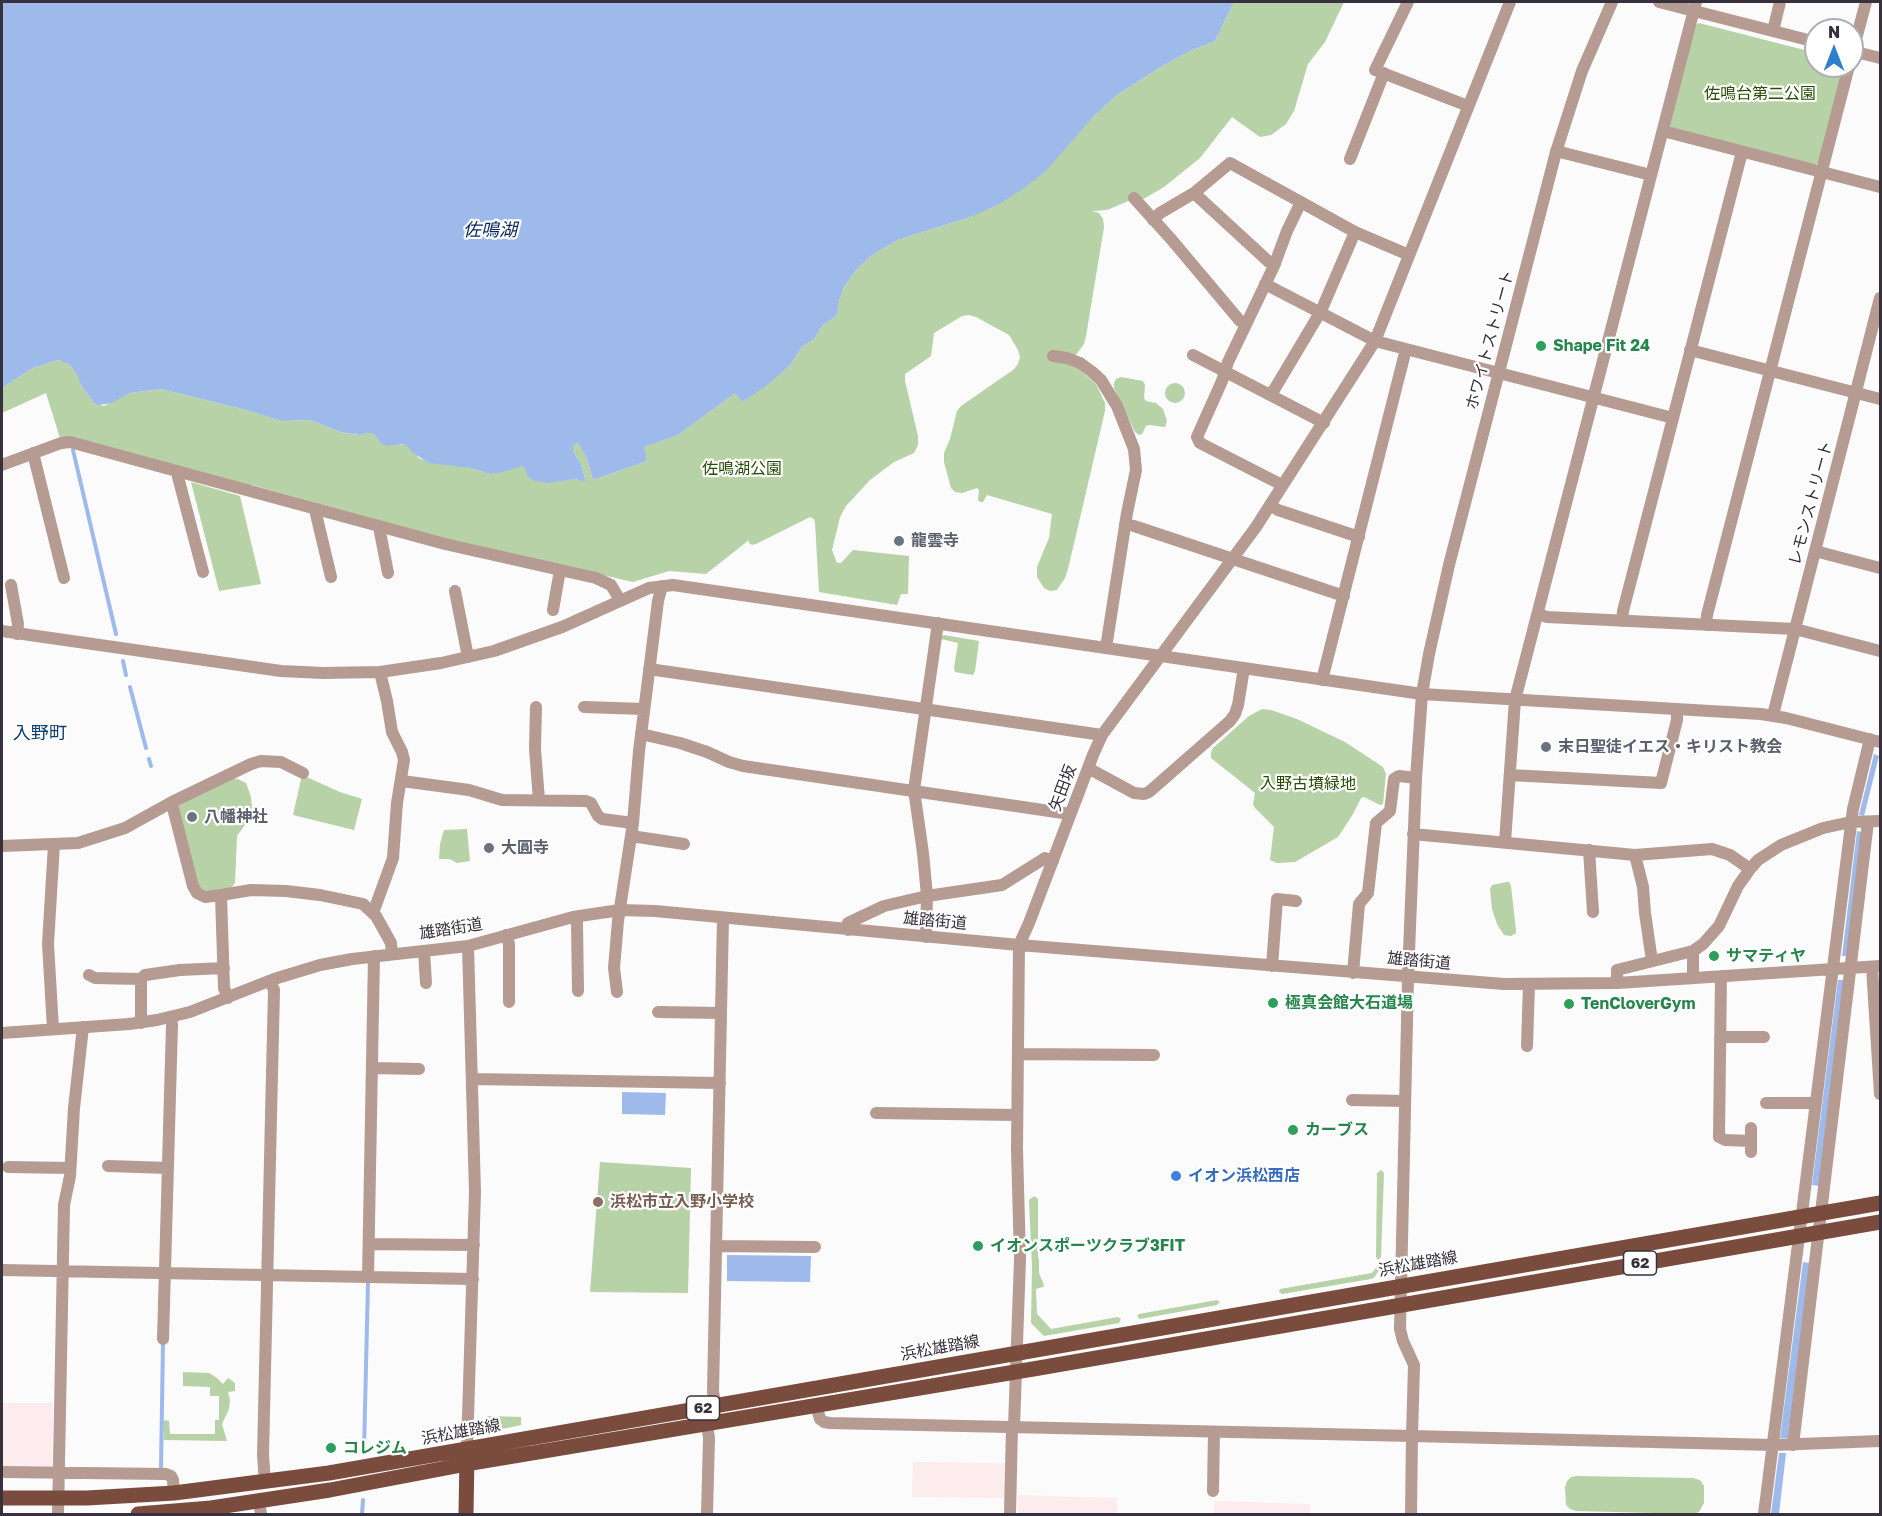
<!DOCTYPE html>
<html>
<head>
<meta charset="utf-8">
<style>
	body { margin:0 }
	#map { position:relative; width:1882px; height:1516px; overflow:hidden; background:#fafbfa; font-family:"Golos Text",sans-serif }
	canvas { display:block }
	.frame { position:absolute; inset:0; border:3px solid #36313c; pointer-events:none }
	.north { position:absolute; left:1804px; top:18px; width:60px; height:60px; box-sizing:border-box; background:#fff; border:2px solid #afadb1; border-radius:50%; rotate:0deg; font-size:16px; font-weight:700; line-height:24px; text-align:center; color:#36313c }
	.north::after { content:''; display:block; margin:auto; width:21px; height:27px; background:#307fce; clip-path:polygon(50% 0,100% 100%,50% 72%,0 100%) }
</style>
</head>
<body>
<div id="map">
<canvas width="1882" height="1516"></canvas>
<div class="frame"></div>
<div class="north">N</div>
</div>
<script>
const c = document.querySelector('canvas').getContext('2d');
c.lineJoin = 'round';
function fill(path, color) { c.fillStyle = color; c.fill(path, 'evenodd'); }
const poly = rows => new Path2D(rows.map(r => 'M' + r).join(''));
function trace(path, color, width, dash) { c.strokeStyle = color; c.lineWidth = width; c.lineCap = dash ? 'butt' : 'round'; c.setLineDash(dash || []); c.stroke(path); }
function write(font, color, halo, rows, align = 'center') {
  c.font = font + ' "Golos Text","Noto Sans JP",sans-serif'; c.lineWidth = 4.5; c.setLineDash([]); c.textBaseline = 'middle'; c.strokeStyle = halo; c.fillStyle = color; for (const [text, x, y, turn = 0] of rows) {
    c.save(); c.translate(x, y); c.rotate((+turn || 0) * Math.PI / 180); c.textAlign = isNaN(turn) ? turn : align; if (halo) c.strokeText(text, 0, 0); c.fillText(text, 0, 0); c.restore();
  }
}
const industrial = poly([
	[2,1403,53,1403,52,1470,2,1469],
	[913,1462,1007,1463,1006,1498,912,1497],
	[1018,1495,1117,1498,1117,1514,1018,1514],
	[1214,1501,1310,1504,1310,1514,1214,1514]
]);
const green = poly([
	[1234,2,1344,2,1325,42,1308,64,1294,111,1286,124,1271,135,1260,137,1232,117,1200,158,1164,187,1140,201,1138,197,1107,210,1092,211,1099,213,1103,219,1104,227,1086,336,1084,344,1075,356,1073,364,1096,384,1105,403,1105,411,1068,569,1065,578,1057,590,1050,591,1044,588,1037,577,1037,567,1049,538,1052,514,987,495,983,502,980,502,978,500,979,490,977,488,962,493,955,492,951,488,944,462,944,453,950,439,957,411,961,406,1013,370,1018,364,1020,357,1018,350,1009,335,976,317,969,315,962,316,934,333,931,356,905,374,905,381,918,436,918,445,914,453,894,462,870,480,846,506,840,517,832,550,837,563,841,563,853,550,909,556,908,594,901,594,897,605,819,592,815,523,814,519,810,517,756,544,752,545,749,543,749,540,706,574,669,571,633,582,446,539,252,485,250,486,60,438,46,393,2,413,2,388,31,369,58,360,70,365,78,374,82,387,94,403,104,406,130,393,161,389,246,410,281,421,310,420,340,432,358,435,367,433,374,434,380,443,401,445,405,443,420,459,470,468,490,474,522,466,563,480,575,479,586,481,581,464,574,453,572,445,578,443,587,459,593,480,647,461,643,447,678,435,736,392,742,402,753,394,791,364,802,347,815,338,822,326,837,315,839,301,844,287,856,270,871,256,898,240,973,216,1093,117,1117,95,1159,68,1190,51,1215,41],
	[1699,23,1816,53,1816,66,1844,66,1820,162,1814,165,1672,128,1668,123,1694,26],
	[1121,377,1143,381,1145,385,1144,398,1146,401,1156,403,1163,409,1167,421,1165,427,1149,425,1146,426,1142,434,1139,435,1135,432,1114,388,1114,383,1116,379],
	'1165 393a10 10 0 1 1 20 0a10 10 0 1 1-20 0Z',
	[191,482,240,496,261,584,219,591],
	[944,635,979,641,975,671,973,675,955,672,954,668,958,643,941,639,942,636],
	[1262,709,1271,710,1297,719,1345,742,1383,767,1386,774,1383,804,1380,805,1364,797,1361,798,1353,814,1338,837,1295,862,1277,863,1270,860,1274,827,1255,808,1253,804,1255,793,1211,758,1211,753,1213,748,1249,716],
	[302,775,340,792,362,799,354,830,293,815],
	[232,778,238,779,246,783,251,797,252,807,249,819,237,836,235,883,231,888,221,892,200,890,178,806,180,802],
	[467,829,470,861,457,863,450,859,439,859,440,844,444,830],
	[1507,882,1509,882,1511,886,1516,930,1516,933,1511,936,1504,935,1497,924,1492,909,1490,889,1492,885],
	[600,1162,691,1168,688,1293,590,1292],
	[1381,1170,1384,1173,1381,1257,1378,1260,1376,1257,1377,1173],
	[1034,1196,1038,1199,1038,1257,1039,1260,1039,1273,1044,1285,1043,1287,1036,1289,1037,1314,1051,1329,1118,1317,1121,1319,1119,1323,1044,1336,1031,1323,1032,1266,1029,1200],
	[1378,1265,1380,1266,1380,1268,1374,1278,1371,1279,1282,1294,1279,1292,1280,1289,1372,1273],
	[1217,1300,1220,1302,1217,1305,1140,1319,1137,1316,1139,1314],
	[183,1372,209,1373,217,1378,223,1384,228,1378,235,1383,235,1391,228,1392,230,1400,229,1409,222,1424,227,1441,164,1440,163,1422,165,1420,169,1421,170,1434,215,1434,215,1420,219,1420,219,1396,210,1396,210,1387,183,1386],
	[487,1416,521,1417,521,1425,502,1429],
	[1577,1476,1693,1478,1700,1480,1704,1486,1704,1503,1699,1512,1693,1514,1576,1511,1570,1509,1566,1505,1565,1487,1567,1481,1571,1477]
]);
const water = poly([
	[2,2,1234,2,1215,41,1190,51,1159,68,1117,95,1093,117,1045,172,1024,188,999,204,973,216,898,240,871,256,856,270,844,287,839,301,837,315,822,326,815,338,802,347,791,364,765,387,742,402,735,393,678,435,644,447,647,461,593,480,587,459,578,443,573,445,574,453,581,464,586,482,575,479,548,483,535,481,527,476,525,468,522,466,504,472,490,474,470,468,429,463,413,453,405,444,387,446,380,443,374,434,367,433,359,435,340,432,310,420,281,421,246,410,161,389,130,393,112,403,99,405,94,403,82,387,77,374,70,365,58,360,31,369,2,388],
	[1874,754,1879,756,1864,816,1859,815],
	[1857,831,1862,832,1847,956,1842,956],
	[1838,980,1845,980,1819,1186,1812,1185],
	[622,1092,666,1093,665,1115,622,1114],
	[727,1255,811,1256,810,1282,727,1281],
	[1803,1262,1810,1263,1788,1438,1780,1438],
	[1779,1453,1786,1453,1779,1514,1771,1514]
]);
const stream = poly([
	[73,450,116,634],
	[123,661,126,675],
	[130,687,146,748],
	[149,759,151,766],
	[364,1451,368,1282],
	[161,1469,163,1342],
	[362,1514,363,1500]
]);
const minor = poly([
	[1408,2,1375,70,1468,106],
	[1659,2,1816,42],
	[1773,31,1780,2],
	[1852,51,1880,58],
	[1852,54,1866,2],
	[1663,131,1880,187],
	[1556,151,1651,175],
	[1350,159,1384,73],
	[1194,193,1269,262,1275,264],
	[1134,198,1171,239,1240,321,1246,324],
	[1153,220,1160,213,1194,193,1230,163,1355,232,1409,255],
	[1265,284,1375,341,1673,418],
	[1690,350,1880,399],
	[1193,355,1324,423],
	[1053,356,1067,358,1080,363,1091,371,1101,380,1117,406,1134,449,1136,470,1127,513,1106,648],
	[1271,395,1321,311,1355,232],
	[33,453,64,578],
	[2,465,61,443,70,442,445,544,596,578,611,585,620,600],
	[179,472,178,477,203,572],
	[1282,485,1200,443,1197,437,1222,381,1228,362,1274,266,1287,231,1301,202],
	[1270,505,1278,510,1359,537],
	[317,509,316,514,331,577],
	[1125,524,1134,526,1344,596],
	[382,527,380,532,388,573],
	[1815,551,1880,568],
	[11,585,18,624,17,634],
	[455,591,468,657],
	[553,610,560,570],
	[1538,614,1547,617,1795,629,1880,651],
	[1622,621,1623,611,1742,152],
	[1706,625,1707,615,1849,66],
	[2,631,281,671,323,673,380,672,441,663,494,651,562,627,649,588,673,585,1422,694,1761,714,1786,718,1880,742],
	[649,669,1102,735],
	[1322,680,1406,349],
	[536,707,535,749,539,800],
	[584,707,644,709],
	[1773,715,1880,298],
	[641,734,680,743,707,752,729,762,743,766,1070,814],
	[1088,768,1134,793,1144,794,1149,792,1230,721,1235,714,1238,705,1244,668],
	[1510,775,1661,783,1677,720,1677,709],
	[402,781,469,790,502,800,586,801,591,803,598,816,602,819,633,823],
	[170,803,173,808,193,886,197,893,205,897,221,895],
	[1413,834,1635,855,1712,849,1730,855,1750,869],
	[631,836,684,844],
	[1505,842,1515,700,1696,2],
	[2,846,78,843,125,828,172,802,251,764,261,761,281,762,303,773],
	[1589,850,1593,912],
	[1635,855,1643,887,1645,913,1652,961],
	[373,913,393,858,397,803,404,760,402,752,392,732,387,701,380,672],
	[575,917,577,923,578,991],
	[848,930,848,923,884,906,927,896,1002,885,1045,858,1053,861],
	[506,935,509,944,509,1002],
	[926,937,927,896,923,853,914,790,938,623],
	[424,951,426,983],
	[1693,951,1693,978],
	[1272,966,1277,899,1296,901],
	[1872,967,1880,1094],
	[1353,973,1359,904,1368,893,1376,823,1390,811,1394,779,1399,776,1416,778],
	[89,975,95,978,141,979],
	[1721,976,1719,1137,1725,1140,1751,1141],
	[1617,983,1617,970,1693,951,1703,944,1719,926,1738,886,1750,869,1758,860,1781,845,1823,828,1851,822,1880,821],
	[617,992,614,968,618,921,633,823,639,751,658,601,662,586],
	[228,998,224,988,221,895,251,890,286,891,320,895,363,904,376,916,391,943,392,954],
	[658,1012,721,1013],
	[141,1023,141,979,145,975,180,970,224,968],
	[53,1029,48,944,54,844],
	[2,1033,129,1024,157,1020,190,1012,274,979,320,965,352,959,468,946,573,917,620,910,655,911,1019,945,1504,984,1617,983,1880,966],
	[1720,1037,1764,1037],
	[1527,1046,1529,984],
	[1018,1054,1154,1055],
	[373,1068,419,1069],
	[472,1079,720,1083],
	[1352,1100,1405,1101],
	[1766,1103,1816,1103],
	[876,1113,1017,1115],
	[1751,1152,1751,1128],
	[108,1166,168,1168],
	[8,1167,70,1168],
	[369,1244,474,1245],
	[716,1246,815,1247],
	[2,1270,473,1279],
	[368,1277,374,956],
	[163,1339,172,1025,171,1017],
	[816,1405,820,1419,824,1422,830,1423,1412,1436,1414,1365,1403,1341,1400,1329,1408,977,1416,778,1422,694,1429,654,1449,565,1556,152,1582,71,1612,2],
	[716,1406,713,1392,723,918],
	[707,1424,709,1438,707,1514],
	[1014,1427,1020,1259,1017,1149,1019,945,1029,923,1093,755,1102,735,1256,527,1375,341,1510,2],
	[1793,1445,1868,822],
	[467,1449,475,1192,468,946],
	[2,1472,166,1474,171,1476,173,1480,174,1493],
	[265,1482,263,1455,274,990,270,981],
	[1213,1491,1214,1432],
	[259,1502,261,1514],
	[58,1514,64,1205,70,1176,74,1108,83,1027],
	[1010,1514,1012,1427],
	[1411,1514,1412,1436,1773,1445,1880,1441],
	[1764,1514,1853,809,1870,739]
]);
const major = poly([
	[2,1498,87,1498,174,1493,329,1473,1880,1203],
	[138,1514,211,1508,330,1490,467,1464,1039,1368,1880,1222],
	[466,1514,467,1455]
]);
const markers = [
	[1541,346,6,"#2e9e5b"],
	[899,541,6,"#6b7280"],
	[1546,747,6,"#6b7280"],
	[192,817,6,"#6b7280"],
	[489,848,6,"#6b7280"],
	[1714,956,6,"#2e9e5b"],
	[1273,1003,6,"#2e9e5b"],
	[1569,1004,6,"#2e9e5b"],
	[1293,1130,6,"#2e9e5b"],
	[1176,1176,6,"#3f7fe0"],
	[598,1202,6,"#8d6e63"],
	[978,1246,6,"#2e9e5b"],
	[331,1448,6,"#2e9e5b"]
];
const shields = [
	[1640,1263,33],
	[703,1408,33]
];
const shieldNames = [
	["62",1640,1263],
	["62",703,1408]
];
const parkNames = [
	["佐鳴台第二公園",1760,94],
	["佐鳴湖公園",742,469],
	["入野古墳緑地",1308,784]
];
const streetNames = [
	["ホワイトストリート",1490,340,-75],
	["レモンストリート",1811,503,-75],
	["矢田坂",1063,788,-69],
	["雄踏街道",935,921,5],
	["雄踏街道",451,929,-9],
	["雄踏街道",1419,961,5],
	["浜松雄踏線",1418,1264,-10],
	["浜松雄踏線",940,1348,-10],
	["浜松雄踏線",461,1432,-10]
];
const leisureNames = [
	["Shape Fit 24",1553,346],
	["サマティヤ",1726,956],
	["極真会館大石道場",1285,1003],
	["TenCloverGym",1581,1004],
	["カーブス",1305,1130],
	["イオンスポーツクラブ3FIT",990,1246],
	["コレジム",343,1448]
];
const worshipNames = [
	["龍雲寺",911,541],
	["末日聖徒イエス・キリスト教会",1558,747],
	["八幡神社",204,817],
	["大圓寺",501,848]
];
const shopNames = [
	["イオン浜松西店",1188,1176]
];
const educationNames = [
	["浜松市立入野小学校",610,1202]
];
const waterNames = [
	["佐鳴湖",490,230]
];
const neighbourhoodNames = [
	["入野町",40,733]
];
fill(industrial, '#fdeced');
fill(green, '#b7d2a7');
fill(water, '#9ebaeb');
trace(stream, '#9ebaeb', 4);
trace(minor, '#b59b92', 12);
trace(major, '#794c3e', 15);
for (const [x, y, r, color] of markers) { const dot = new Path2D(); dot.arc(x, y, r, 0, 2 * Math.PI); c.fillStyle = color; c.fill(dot); trace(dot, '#fff', 2); }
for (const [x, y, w] of shields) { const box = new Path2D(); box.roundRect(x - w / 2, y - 12, w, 24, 4.5); c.fillStyle = '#fff'; c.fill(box); trace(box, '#36313c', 1.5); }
write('bold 15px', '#36313c', null, shieldNames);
write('16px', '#264c02', '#fff', parkNames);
write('16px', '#36313c', '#fff', streetNames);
write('bold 16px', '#27864d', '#fff', leisureNames, 'left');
write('bold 16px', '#5b616d', '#fff', worshipNames, 'left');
write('bold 16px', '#366cbe', '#fff', shopNames, 'left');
write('bold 16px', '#785e54', '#fff', educationNames, 'left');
write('italic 18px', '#07255c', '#fff', waterNames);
write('18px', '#0a3f71', '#fff', neighbourhoodNames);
</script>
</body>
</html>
